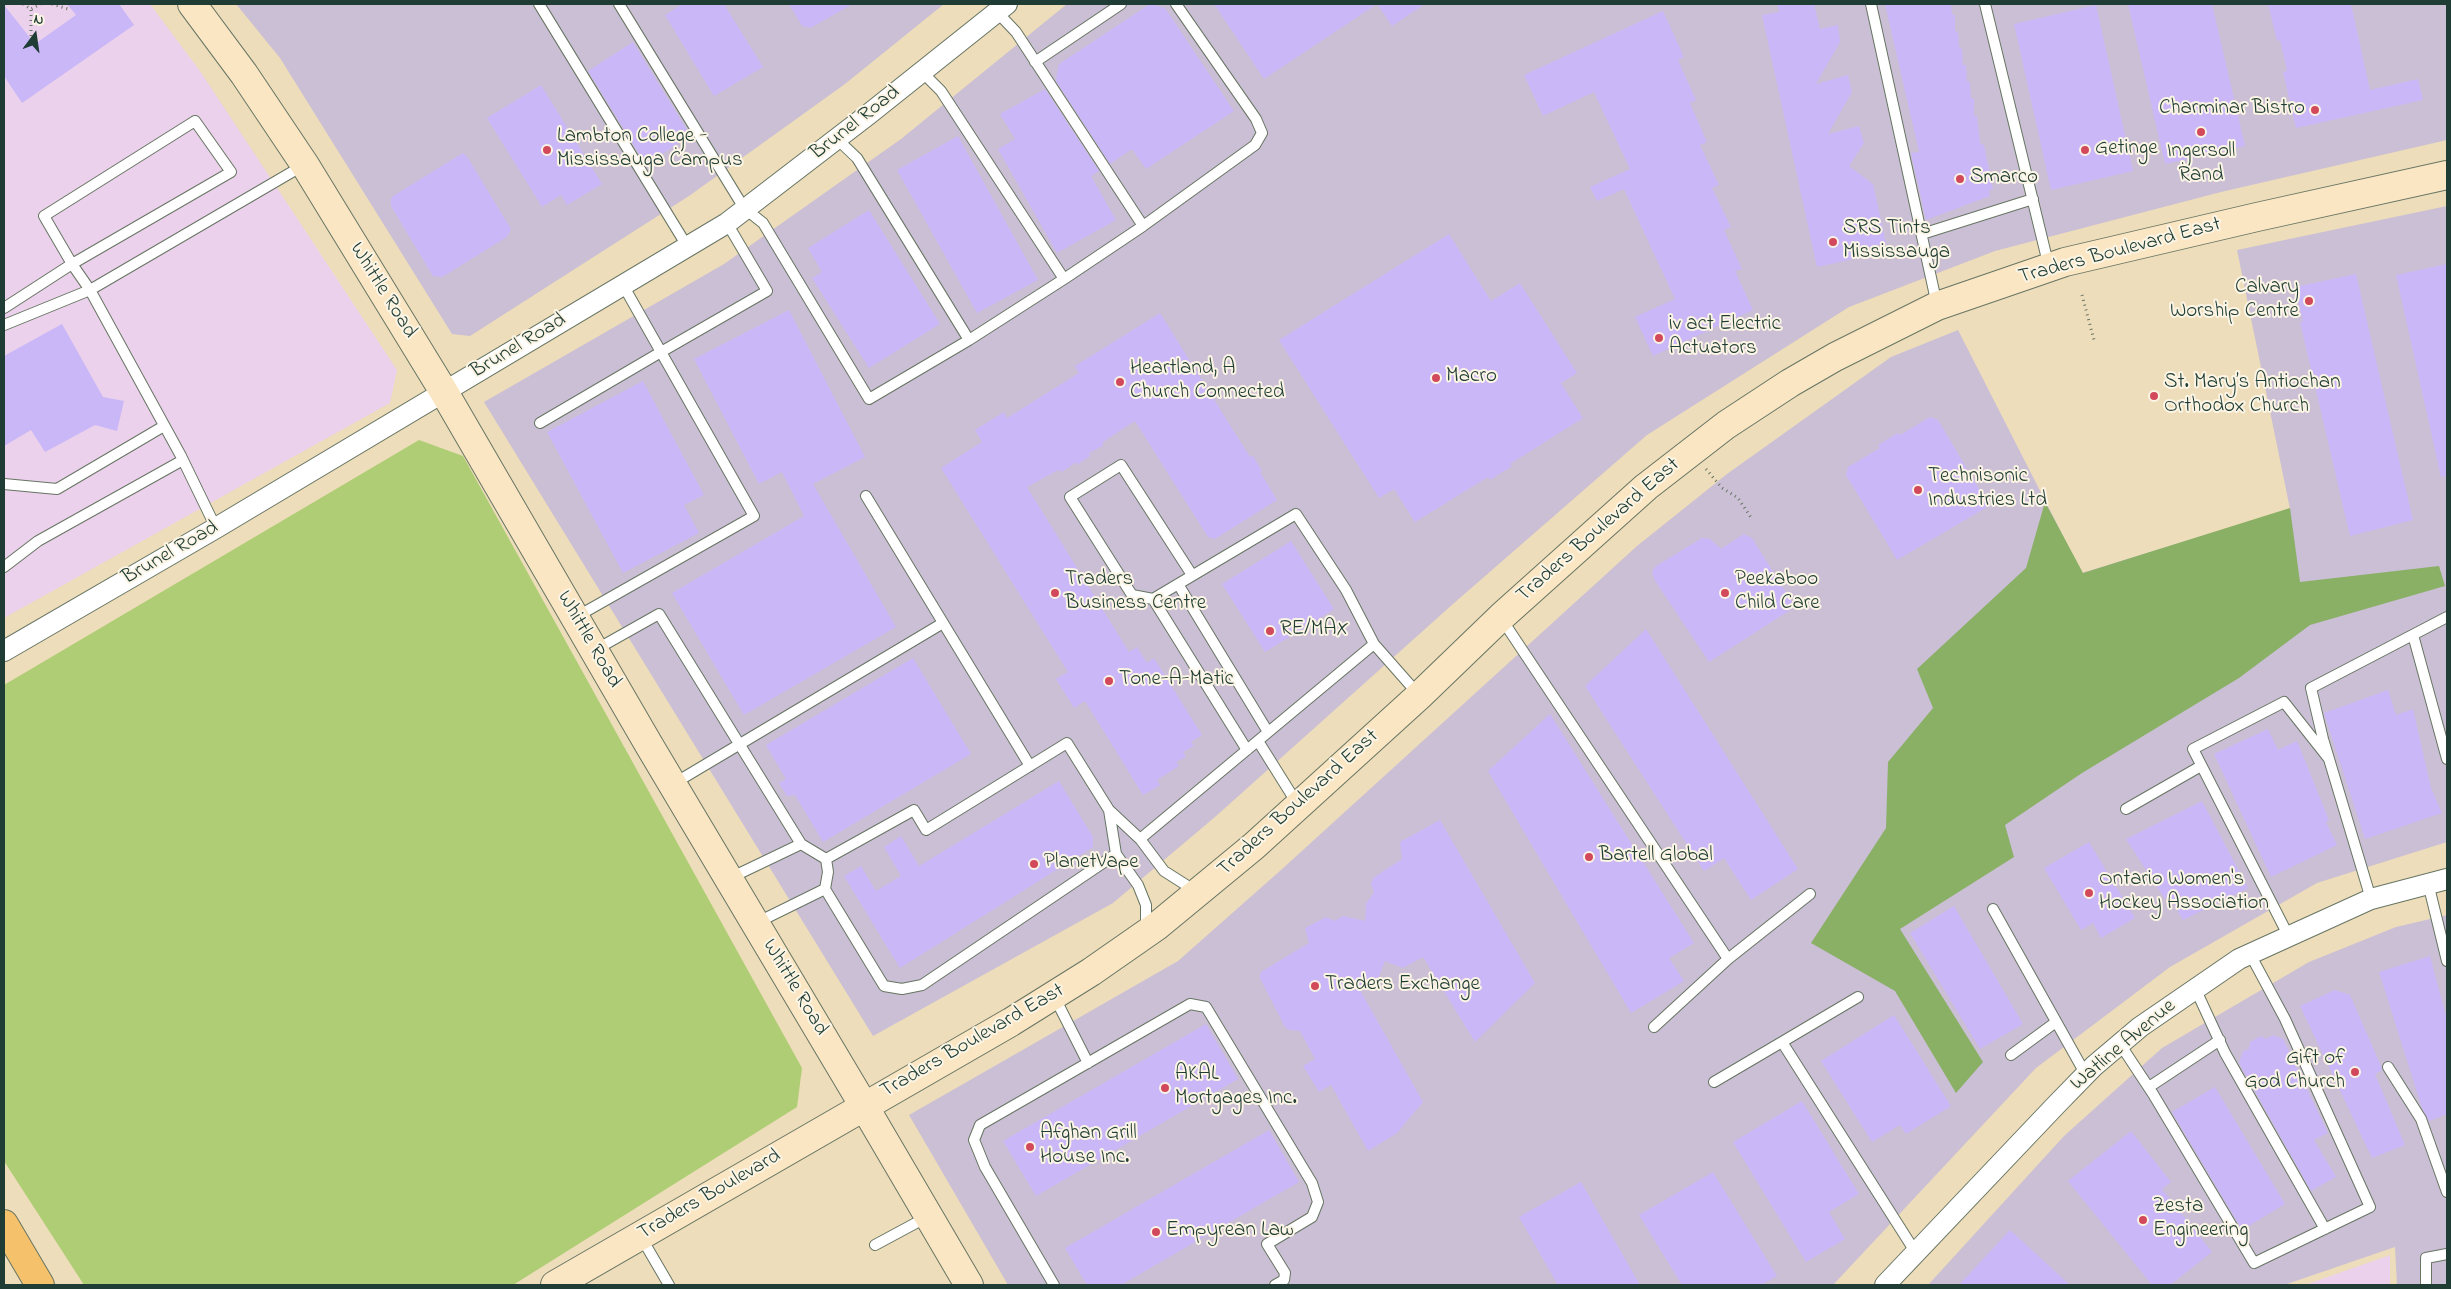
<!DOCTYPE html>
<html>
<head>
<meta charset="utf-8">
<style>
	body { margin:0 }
	#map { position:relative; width:2451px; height:1289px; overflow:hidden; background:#edddba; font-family:"Indie Flower",sans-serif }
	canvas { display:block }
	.frame { position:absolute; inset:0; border:5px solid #1f3d34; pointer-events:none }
	.north { position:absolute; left:10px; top:10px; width:50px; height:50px; -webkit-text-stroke:4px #fcf5e5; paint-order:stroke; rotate:14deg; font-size:14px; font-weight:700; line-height:20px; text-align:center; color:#1f3d34 }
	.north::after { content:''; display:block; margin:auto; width:18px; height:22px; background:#1f3d34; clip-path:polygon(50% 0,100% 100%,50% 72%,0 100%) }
</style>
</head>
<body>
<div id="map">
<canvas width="2451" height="1289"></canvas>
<div class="frame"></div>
<div class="north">N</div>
</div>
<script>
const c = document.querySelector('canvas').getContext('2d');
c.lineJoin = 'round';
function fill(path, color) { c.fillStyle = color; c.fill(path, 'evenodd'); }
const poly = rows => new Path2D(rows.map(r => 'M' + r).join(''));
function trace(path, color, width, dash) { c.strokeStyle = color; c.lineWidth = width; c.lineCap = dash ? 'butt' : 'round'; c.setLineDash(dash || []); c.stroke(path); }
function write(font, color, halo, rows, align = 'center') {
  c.font = font + ' "Indie Flower",sans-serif'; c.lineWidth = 4; c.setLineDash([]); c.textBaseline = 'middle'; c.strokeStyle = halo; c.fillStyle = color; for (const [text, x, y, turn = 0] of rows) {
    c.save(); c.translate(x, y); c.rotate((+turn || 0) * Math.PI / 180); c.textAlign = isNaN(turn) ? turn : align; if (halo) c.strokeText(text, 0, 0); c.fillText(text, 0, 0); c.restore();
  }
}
const built = poly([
	[4,4,150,4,200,71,397,370,390,403,4,618],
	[2390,1255,2390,1285,2305,1285]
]);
const industrial = poly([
	[236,4,944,4,845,84,689,196,470,336,452,334,280,58],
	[1067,4,2447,4,2447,140,2221,192,1995,251,1849,307,1647,435,1453,604,1215,817,1113,903,873,1036,484,402,724,264,901,139],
	[2447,206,2447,842,2317,883,2170,967,2036,1068,1833,1285,1008,1285,909,1115,1178,961,1281,870,1637,546,1727,474,1891,357,1958,330,2082,573,2290,509,2237,250],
	[2447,915,2447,1285,2397,1285,2395,1247,2284,1285,1928,1285,2064,1136,2162,1048,2309,962,2396,927]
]);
const green = poly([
	[419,440,463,456,802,1068,797,1107,513,1285,84,1285,4,1161,4,685]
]);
const forest = poly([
	[2045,502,2083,573,2290,508,2300,582,2439,566,2445,586,2310,625,2239,678,2082,773,2005,825,2014,857,1900,929,1983,1062,1956,1093,1895,991,1811,943,1886,828,1888,762,1933,708,1917,669,2026,568]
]);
const building = poly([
	[67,4,119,4,134,25,22,103,4,76,4,5,35,44,76,15],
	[683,4,724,4,763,67,714,96,665,15],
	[789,4,853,4,810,28,802,26],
	[1150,4,1165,8,1234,111,1146,169,1132,149,1110,164,1056,81,1057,74,1059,64],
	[1214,4,1425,4,1392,26,1377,4,1264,79],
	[1777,4,1814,4,1820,29,1838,25,1840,42,1816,84,1848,75,1852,92,1828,134,1859,126,1864,143,1849,166,1873,184,1886,243,1869,247,1869,250,1852,254,1853,259,1817,267,1762,15,1779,12],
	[1885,4,1951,4,1952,14,1955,15,1955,31,1958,32,1959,47,1962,49,1963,65,1966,65,1967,81,1970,82,1971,98,1974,99,1974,116,1977,116,1980,143,1984,145,1993,189,1989,190,1990,196,1926,220,1911,153,1919,152],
	[2128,4,2212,4,2245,146,2165,164],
	[2268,4,2351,4,2370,90,2418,79,2423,100,2296,128,2283,72,2287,71,2280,40,2277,41],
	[2096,5,2133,171,2051,190,2014,24],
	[1663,11,1684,57,1678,60,1696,100,1690,103,1707,142,1700,145,1719,185,1712,188,1731,227,1724,230,1742,269,1735,271,1753,310,1653,356,1635,317,1675,299,1624,189,1597,201,1590,187,1630,169,1594,92,1543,116,1524,75],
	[633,42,690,135,646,165,588,71],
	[541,85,602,184,567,205,561,195,542,207,487,118],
	[1045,89,1099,171,1091,176,1116,220,1057,253,998,149,1015,139,1000,114],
	[958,136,1038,280,977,313,897,170],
	[463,153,468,158,511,229,507,237,442,277,433,276,391,206,391,199,393,196],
	[869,210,940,324,869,368,812,278,822,272,808,248],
	[1449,234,1491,301,1520,283,1577,373,1561,383,1583,418,1510,464,1512,466,1490,480,1488,477,1415,522,1394,489,1379,498,1279,340],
	[2447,264,2447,476,2441,477,2396,275],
	[2356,274,2413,520,2350,536,2300,322,2303,321,2295,287],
	[789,310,865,457,813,484,896,627,744,715,672,593,804,516,782,472,759,484,694,359],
	[1160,313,1250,457,1253,456,1262,471,1260,472,1277,500,1215,539,1208,537,1135,421,1103,442,1103,446,1089,453,1090,456,1077,465,1076,462,1062,472,1058,470,1027,487,1129,652,1137,647,1147,663,1154,658,1202,735,1191,742,1194,746,1183,752,1186,757,1176,762,1179,766,1157,780,1160,785,1143,795,1085,701,1074,708,1056,679,1068,672,941,468,982,442,975,430,1004,412,1007,418,1079,373,1075,366],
	[62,324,103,397,124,401,117,431,95,425,45,452,31,430,4,446,4,356],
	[643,381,704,495,684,505,699,533,623,573,547,432],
	[1930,417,1938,420,1989,506,1897,560,1846,475,1848,467,1880,448,1878,445,1898,433,1900,435],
	[1744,534,1752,538,1795,607,1709,662,1654,579,1652,572,1656,566,1702,538,1710,539,1721,549],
	[1291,541,1334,609,1265,652,1222,584],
	[1646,629,1798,869,1751,900,1724,858,1704,871,1585,686],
	[913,658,971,754,823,842,795,795,787,796,779,783,786,779,766,745],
	[2388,690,2396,715,2413,709,2431,788,2442,813,2365,839,2324,713],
	[1550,714,1694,943,1669,958,1684,981,1631,1013,1488,771],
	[2268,729,2278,750,2297,741,2329,820,2326,822,2337,845,2271,877,2214,754],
	[1059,781,1093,837,1093,847,900,968,844,876,861,866,876,891,901,876,884,847,901,836,919,866],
	[2202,801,2248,888,2183,920,2169,896,2165,899,2126,839],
	[1440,820,1535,983,1475,1042,1423,957,1403,968,1385,961,1377,981,1360,990,1423,1102,1397,1133,1368,1151,1331,1085,1319,1092,1303,1066,1315,1059,1300,1031,1289,1030,1285,1027,1260,978,1260,975,1261,972,1309,943,1305,928,1326,917,1335,921,1343,916,1365,921,1366,904,1374,892,1371,884,1373,878,1402,859,1400,842],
	[2089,842,2135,918,2101,938,2093,923,2081,930,2044,868],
	[1954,906,2023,1024,1980,1049,1910,933],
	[2430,956,2447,1020,2447,1114,2429,1121,2422,1108,2379,972],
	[2335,990,2350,995,2381,1066,2382,1070,2375,1074,2405,1145,2372,1158,2300,1006],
	[1894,1015,1951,1106,1906,1134,1900,1125,1872,1142,1821,1061],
	[1206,1024,1238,1079,1036,1196,1003,1141],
	[2273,1035,2283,1039,2328,1133,2314,1140,2336,1177,2311,1191,2239,1063,2243,1051,2249,1049,2250,1042,2261,1036,2266,1039],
	[2215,1087,2285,1204,2242,1230,2172,1112],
	[1802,1101,1859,1194,1829,1212,1845,1239,1806,1262,1733,1142],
	[1269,1130,1299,1182,1121,1285,1087,1285,1065,1248],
	[2131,1131,2171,1182,2162,1189,2212,1252,2170,1285,2152,1285,2068,1181],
	[1713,1172,1777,1276,1761,1285,1682,1285,1639,1215],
	[1581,1182,1640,1285,1558,1285,1519,1217],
	[2010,1230,2070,1285,1959,1285]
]);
const path = poly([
	[23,4,31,9,41,4],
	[52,4,68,9],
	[31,36,31,9],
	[2082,295,2094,340],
	[1706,469,1722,488,1738,498,1752,519]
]);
const lane = poly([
	[539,4,687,246],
	[619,4,744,208,763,223,869,399,969,340,1064,279],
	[1871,4,1937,305],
	[1985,4,2049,267],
	[997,12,1016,32,1143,226,1255,145,1262,133,1256,119,1176,4],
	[1035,62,1121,4],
	[922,72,941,91,1064,279,1143,226],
	[195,121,231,172,72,264,44,216,195,121],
	[837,139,857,158,969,340],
	[1922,234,2033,199],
	[4,308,72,264,90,290,4,325],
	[540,423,661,352,623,285],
	[4,484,57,489,164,426],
	[866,496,1030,766],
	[216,528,181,456,90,290,304,165],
	[4,567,38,541,183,460],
	[1178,584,1268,732],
	[1153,599,1132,595,1070,497,1121,465,1192,575],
	[576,617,754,516,661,352,767,291,727,223],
	[1501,618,1728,959,1810,894],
	[2413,635,2447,759],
	[595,650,659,614,801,844,826,859,828,872,825,889,884,986,902,989,922,985,1116,854,1109,810,1140,839,1374,644,1418,694],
	[1258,741,1298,805],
	[1247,750,1153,599,1296,514,1346,590,1374,644],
	[673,784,943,623],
	[2126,809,2201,766],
	[1140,839,1164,871,1197,892],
	[1116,854,1138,885,1146,905,1146,929],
	[826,859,914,810,926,830,1067,743,1109,810],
	[730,878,801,844],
	[2428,883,2447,961],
	[2371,899,2323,739,2311,688,2447,617],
	[1993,909,2086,1075],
	[756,923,825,889],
	[2288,935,2193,749,2284,702,2329,759],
	[2195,988,2225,1053,2325,1229],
	[1054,996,1088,1063],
	[1858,997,1782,1042,1916,1253],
	[1654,1027,1728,959],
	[2120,1044,2153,1094,2254,1263,2370,1207,2285,1019,2250,954],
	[2011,1055,2056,1022],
	[2388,1067,2421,1119,2447,1192],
	[1714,1082,1782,1042],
	[2149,1087,2220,1040],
	[641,1237,669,1285],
	[875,1245,927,1217],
	[1054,1285,985,1167,974,1140,980,1125,1190,1004,1206,1007,1312,1183,1318,1202,1312,1217,1267,1244,1285,1273,1284,1280,1275,1285],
	[2426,1285,2426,1258,2447,1254]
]);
const street = poly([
	[4,651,216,528,727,223,869,114,1007,4],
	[1885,1285,2056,1105,2094,1066,2140,1027,2239,959,2371,899,2447,879]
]);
const secondary = poly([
	[192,4,244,74,305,165,444,392,649,745,864,1106,969,1285],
	[555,1285,1011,1022,1091,972,1157,926,1254,846,1419,696,1501,617,1646,487,1726,425,1790,383,1835,357,1937,306,2065,262,2257,217,2447,175]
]);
const primary = poly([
	[4,1224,40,1285]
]);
const markers = [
	[2315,110,5,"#d1495b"],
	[2201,132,5,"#d1495b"],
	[547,150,5,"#d1495b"],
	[2085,150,5,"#d1495b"],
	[1960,179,5,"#d1495b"],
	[1833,242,5,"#d1495b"],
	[2309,301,5,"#d1495b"],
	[1659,338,5,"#d1495b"],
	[1436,378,5,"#d1495b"],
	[1120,382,5,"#d1495b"],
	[2154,396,5,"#d1495b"],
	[1918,490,5,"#d1495b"],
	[1055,593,5,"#d1495b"],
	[1725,593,5,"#d1495b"],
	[1270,631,5,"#d1495b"],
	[1109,681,5,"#d1495b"],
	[1589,857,5,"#d1495b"],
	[1034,864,5,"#d1495b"],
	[2089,893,5,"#d1495b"],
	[1315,986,5,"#d1495b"],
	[2355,1072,5,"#d1495b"],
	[1165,1088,5,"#d1495b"],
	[1030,1147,5,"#d1495b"],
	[2143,1220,5,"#d1495b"],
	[1156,1232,5,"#d1495b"]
];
const poiNames = [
	["Charminar Bistro",2305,110,"right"],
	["Lambton College -",557,138],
	["Mississauga Campus",557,162],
	["Getinge",2095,150],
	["Ingersoll",2201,153,"center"],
	["Rand",2201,177,"center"],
	["Smarco",1970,179],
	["SRS Tints",1843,230],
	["Mississauga",1843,254],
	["Calvary",2299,289,"right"],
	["Worship Centre",2299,313,"right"],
	["iv act Electric",1669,326],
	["Actuators",1669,350],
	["Heartland, A",1130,370],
	["Church Connected",1130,394],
	["Macro",1446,378],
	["St. Mary’s Antiochan",2164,384],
	["Orthodox Church",2164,408],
	["Technisonic",1928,478],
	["Industries Ltd",1928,502],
	["Traders",1065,581],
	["Business Centre",1065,605],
	["Peekaboo",1735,581],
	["Child Care",1735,605],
	["RE/MAX",1280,631],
	["Tone-A-Matic",1119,681],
	["Bartell Global",1599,857],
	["PlanetVape",1044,864],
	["Ontario Women's",2099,881],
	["Hockey Association",2099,905],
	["Traders Exchange",1325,986],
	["Gift of",2345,1060,"right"],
	["God Church",2345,1084,"right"],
	["AKAL",1175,1076],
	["Mortgages Inc.",1175,1100],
	["Afghan Grill",1040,1135],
	["House Inc.",1040,1159],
	["Zesta",2153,1208],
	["Engineering",2153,1232],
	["Empyrean Law",1166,1232]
];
const streetNames = [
	["Brunel Road",856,124,-38],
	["Traders Boulevard East",2120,252,-15],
	["Whittle Road",382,291,58],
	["Brunel Road",519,347,-31],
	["Traders Boulevard East",1599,531,-41],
	["Brunel Road",171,554,-30],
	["Whittle Road",588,640,60],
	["Traders Boulevard East",1299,804,-42],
	["Whittle Road",794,988,59],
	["Traders Boulevard East",973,1042,-30],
	["Watline Avenue",2124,1046,-40],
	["Traders Boulevard",710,1196,-30]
];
fill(built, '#ebd1eb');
fill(industrial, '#cbbfd5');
fill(green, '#aecd74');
fill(forest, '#8ab066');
fill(building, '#c9b7f8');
trace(lane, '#677563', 12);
trace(street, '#677563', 22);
trace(secondary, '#677563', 30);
trace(primary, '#677563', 30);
trace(path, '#677563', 3, [1, 4]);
trace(lane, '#fff', 10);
trace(street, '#fff', 20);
trace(secondary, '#fbe6c4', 28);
trace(primary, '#f5c16b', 28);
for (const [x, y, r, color] of markers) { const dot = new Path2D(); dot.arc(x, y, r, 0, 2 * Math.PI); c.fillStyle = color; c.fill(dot); trace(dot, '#fcf5e5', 2); }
write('21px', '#1f3d34', '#fcf5e5', poiNames, 'left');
write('21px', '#1f3d34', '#fcf5e5', streetNames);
</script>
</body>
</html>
